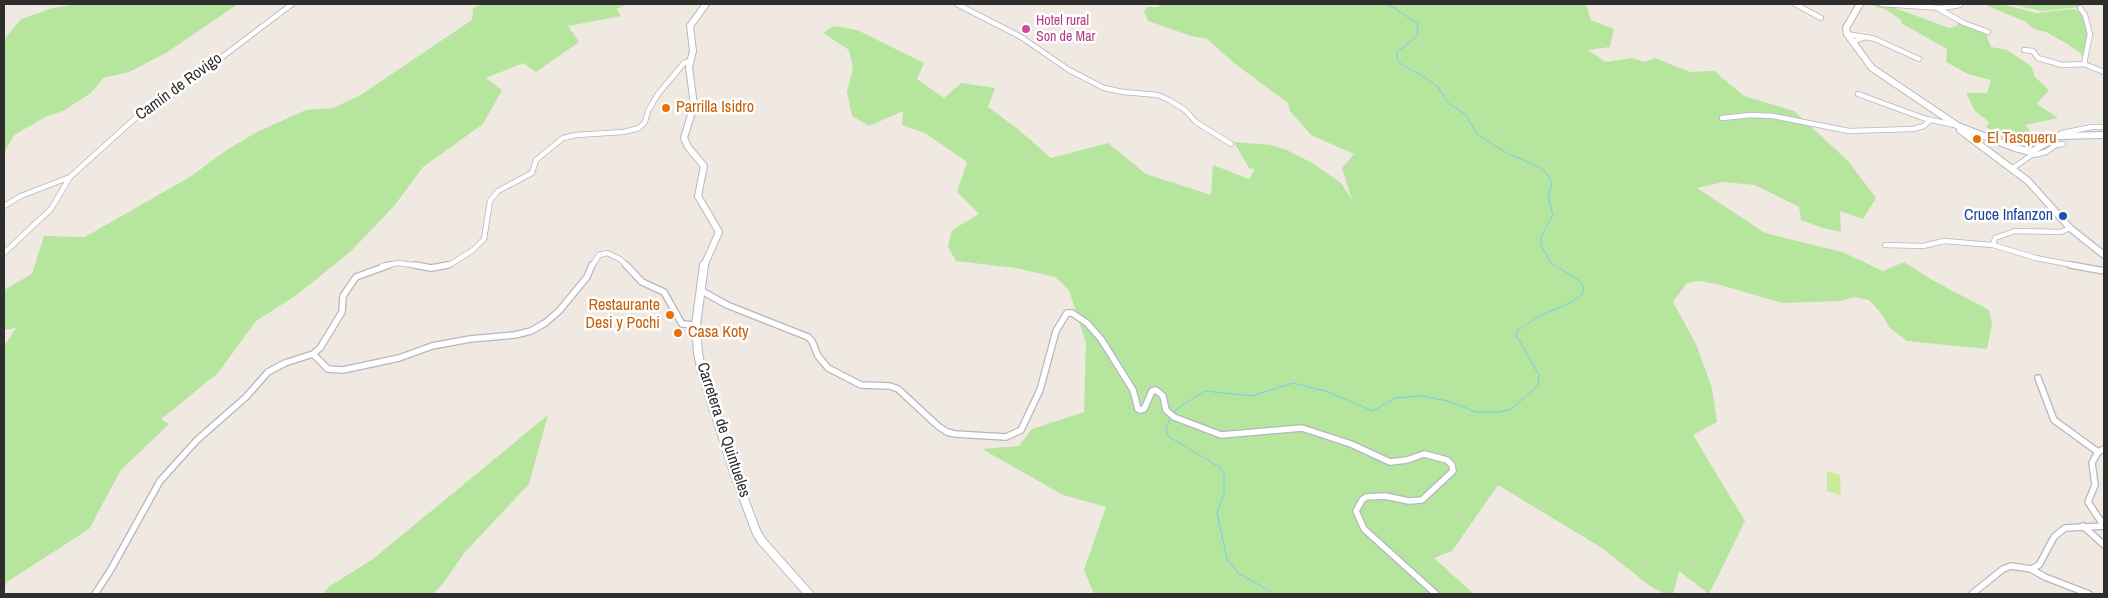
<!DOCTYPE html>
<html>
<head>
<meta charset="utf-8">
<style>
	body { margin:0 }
	#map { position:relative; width:2108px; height:598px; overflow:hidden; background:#efe9e1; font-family:"Archivo Narrow",sans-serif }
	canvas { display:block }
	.frame { position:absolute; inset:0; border:5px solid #2e2e2e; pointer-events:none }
</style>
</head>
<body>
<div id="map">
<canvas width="2108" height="598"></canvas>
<div class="frame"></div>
</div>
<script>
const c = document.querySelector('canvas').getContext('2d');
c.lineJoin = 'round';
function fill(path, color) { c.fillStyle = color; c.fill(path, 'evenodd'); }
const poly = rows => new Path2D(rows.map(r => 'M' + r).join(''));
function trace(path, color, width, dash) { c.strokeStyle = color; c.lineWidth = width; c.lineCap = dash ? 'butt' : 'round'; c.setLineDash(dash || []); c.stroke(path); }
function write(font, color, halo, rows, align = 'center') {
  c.font = font + ' "Archivo Narrow",sans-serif'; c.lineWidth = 5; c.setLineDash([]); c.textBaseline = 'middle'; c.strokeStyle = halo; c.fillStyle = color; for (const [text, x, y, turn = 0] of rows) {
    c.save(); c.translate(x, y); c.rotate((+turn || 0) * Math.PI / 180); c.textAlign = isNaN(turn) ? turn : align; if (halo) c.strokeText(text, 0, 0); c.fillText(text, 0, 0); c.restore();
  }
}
const green = poly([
	[77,4,238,4,166,53,129,72,103,78,91,93,63,111,47,116,14,135,4,153,4,40,21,19,53,8],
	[482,4,629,4,616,9,621,16,568,26,579,42,536,72,523,63,486,78,502,90,483,124,423,167,394,206,351,251,298,294,256,321,218,373,161,419,169,424,121,470,89,529,7,582,4,590,4,346,16,328,4,330,4,290,32,274,44,236,85,237,190,177,228,149,257,132,306,110,333,108,359,96,472,20,473,8],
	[1159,4,1586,4,1591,20,1614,29,1610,47,1588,50,1606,62,1632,58,1645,62,1655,58,1690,72,1714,71,1744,96,1794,111,1848,161,1876,198,1863,219,1840,211,1841,232,1823,228,1801,220,1799,207,1755,185,1723,182,1697,188,1765,233,1842,252,1883,271,1904,262,1932,280,1989,310,1992,325,1987,349,1907,341,1890,328,1881,313,1869,300,1854,297,1840,301,1782,303,1717,284,1699,281,1687,283,1673,302,1696,344,1712,388,1717,422,1693,435,1745,521,1709,594,1679,571,1673,594,1665,594,1650,586,1602,548,1498,485,1452,551,1434,558,1474,594,1094,594,1084,570,1106,507,1063,495,982,449,1019,446,1032,429,1084,412,1086,343,1069,290,1055,277,1016,268,956,261,948,247,952,230,979,214,957,192,967,162,925,133,902,125,903,111,869,126,852,116,847,92,853,68,849,50,823,33,834,26,857,30,924,63,917,79,944,98,961,83,995,88,988,107,1019,130,1051,158,1108,143,1146,174,1211,195,1213,165,1249,179,1255,169,1249,168,1234,142,1271,145,1287,150,1312,163,1341,183,1352,200,1342,168,1354,154,1311,135,1290,111,1288,103,1234,63,1207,39,1191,36,1148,21,1144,12,1147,7,1159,7],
	[1868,4,1884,4,1949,28,1957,26,1958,18,1984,28,1991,47,2007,50,2031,66,2035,77,2049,90,2037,104,2058,118,2025,125,2035,137,2025,143,2012,142,2000,136,1986,127,1989,122,1975,111,1966,93,1987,93,1991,80,1968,74,1946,62,1947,49,1901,23,1901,20,1885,9],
	[1983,4,2002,4,2036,13,2074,9,2081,13,2089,34,2083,57,2079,52,2069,45,2046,32,2034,29,2026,22],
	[2009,4,2081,4,2080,7,2042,11],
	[548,415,529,484,465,552,444,582,433,594,323,594,330,586,373,559]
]);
const pitch = poly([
	[1827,471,1840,475,1841,495,1827,491]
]);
const stream = poly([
	[1173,414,1178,408,1205,391,1252,396,1293,383,1326,391,1373,411,1395,398,1421,396,1448,401,1476,412,1499,412,1511,409,1538,386,1539,375,1516,335,1518,330,1539,316,1574,301,1582,294,1584,287,1580,281,1551,263,1541,245,1541,237,1553,214,1548,198,1552,182,1543,169,1505,152,1477,134,1466,115,1448,103,1438,87,1423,76,1402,65,1397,59,1397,52,1418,36,1417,23,1393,7,1383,4],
	[1170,418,1166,429,1168,436,1219,467,1224,474,1224,494,1217,513,1227,559,1238,573,1270,591,1272,594]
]);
const streetFar1 = poly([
	[957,4,1021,37,1069,70,1104,88,1123,92,1158,95,1169,100,1185,110,1196,122,1231,144],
	[1795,4,1821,18],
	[1881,4,1942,8,1960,5],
	[2080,8,2085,15,2090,34,2084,64,2104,72],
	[1939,9,1964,23,1988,32],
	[1847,34,1864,37],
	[1852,42,1866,37,1875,39,1919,59],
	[2024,50,2033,51,2038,58,2062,65,2084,64],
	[1858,94,1926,119,1955,125],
	[1722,118,1751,115,1773,116,1849,131,1913,129,1924,126,1930,120],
	[2058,136,2062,133,2092,127,2104,127],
	[2034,155,2046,152,2056,145,2063,144],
	[2013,168,2033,154],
	[4,206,21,196,70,177],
	[1885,245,1923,246,1944,241,1993,245,1995,238,2015,231,2061,232,2070,228],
	[1993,245,2036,258,2078,266],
	[4,253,51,209,70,177,142,112,172,95,292,4],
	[382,266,398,263,421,266],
	[444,266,451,264,473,250,484,239,490,201,498,191,532,173,536,160,563,138,576,135,624,132,639,128,645,122,648,111,658,94,684,63,690,61],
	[592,266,599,255,607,253,620,259,627,266]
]);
const street = poly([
	[415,265,431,268,448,265],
	[626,265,642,282,664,292,682,324,696,325],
	[2071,265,2104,271],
	[702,291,727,305,808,337,812,341,818,356,828,368,861,385,890,386,898,389,938,426,947,432,955,434,1006,437,1021,430,1040,390,1056,331,1067,313,1072,313,1087,323,1101,339,1133,390,1138,409,1140,410,1144,409,1152,391,1156,390,1163,396,1166,410,1174,417,1221,435,1302,428,1351,444,1390,462,1407,460,1424,454,1447,460,1452,465,1453,471,1422,500,1409,501,1385,496,1366,497,1362,500,1356,511,1364,529,1436,594],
	[313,354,328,369,343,370,399,358,432,346,470,339,515,335,531,331,545,323,559,311,587,277,592,265],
	[2038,378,2054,420,2098,452],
	[2104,449,2098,452,2092,463,2095,485,2088,502,2104,526],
	[2083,526,2104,545],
	[2031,569,2045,577,2089,594],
	[95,594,110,571,160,481,197,440,246,397,268,372,285,363,313,354,320,348,342,312,343,296,356,277,389,265],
	[1972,594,2003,569,2011,566,2031,569,2039,565,2054,537,2065,528,2104,526]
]);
const secondaryFar1 = poly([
	[1860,4,1846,28,1847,34,1872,68,1958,126,2015,148,2031,152,2058,136,2104,135],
	[1960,130,2028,181,2070,228,2104,255],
	[704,266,719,232,698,196,704,166,688,147,684,138,694,105,689,67,693,51,690,26,706,4]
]);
const secondary = poly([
	[704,265,696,325,698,353,702,372,735,475,756,531,761,540,809,594]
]);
const markers = [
	[1026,29,5,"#d1479c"],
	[666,108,5,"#e8710a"],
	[1977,139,5,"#e8710a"],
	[2063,216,5,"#1a4fb4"],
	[670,315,5,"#e8710a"],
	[678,333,5,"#e8710a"]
];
const farHotelnames = [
	["Hotel rural",1036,21],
	["Son de Mar",1036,37]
];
const streetNames = [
	["Camín de Rovigo",179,87,-36],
	["Carretera de Quintueles",723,430,72]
];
const foodNames = [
	["Parrilla Isidro",676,108],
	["El Tasqueru",1987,139],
	["Restaurante",660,306,"right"],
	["Desi y Pochi",660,324,"right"],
	["Casa Koty",688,333]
];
const transitNames = [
	["Cruce Infanzon",2053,216]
];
fill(green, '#b6e59e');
fill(pitch, '#c9ec9a');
trace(stream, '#75cff0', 1);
trace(streetFar1, '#b4b7c1', 6);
trace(street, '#b4b7c1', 8);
trace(secondaryFar1, '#b4b7c1', 8);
trace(secondary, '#b4b7c1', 10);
trace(streetFar1, '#fff', 4.5);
trace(street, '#fff', 5.5);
trace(secondaryFar1, '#fff', 6);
trace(secondary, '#fff', 8);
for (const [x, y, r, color] of markers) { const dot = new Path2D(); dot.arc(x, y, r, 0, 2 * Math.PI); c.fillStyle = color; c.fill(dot); trace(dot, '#fff', 2); }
write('14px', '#b23c85', '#fff', farHotelnames, 'left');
write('16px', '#2e2e2e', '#fff', streetNames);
write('16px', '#c56008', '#fff', foodNames, 'left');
write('16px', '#164399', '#fff', transitNames, 'right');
</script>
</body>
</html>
